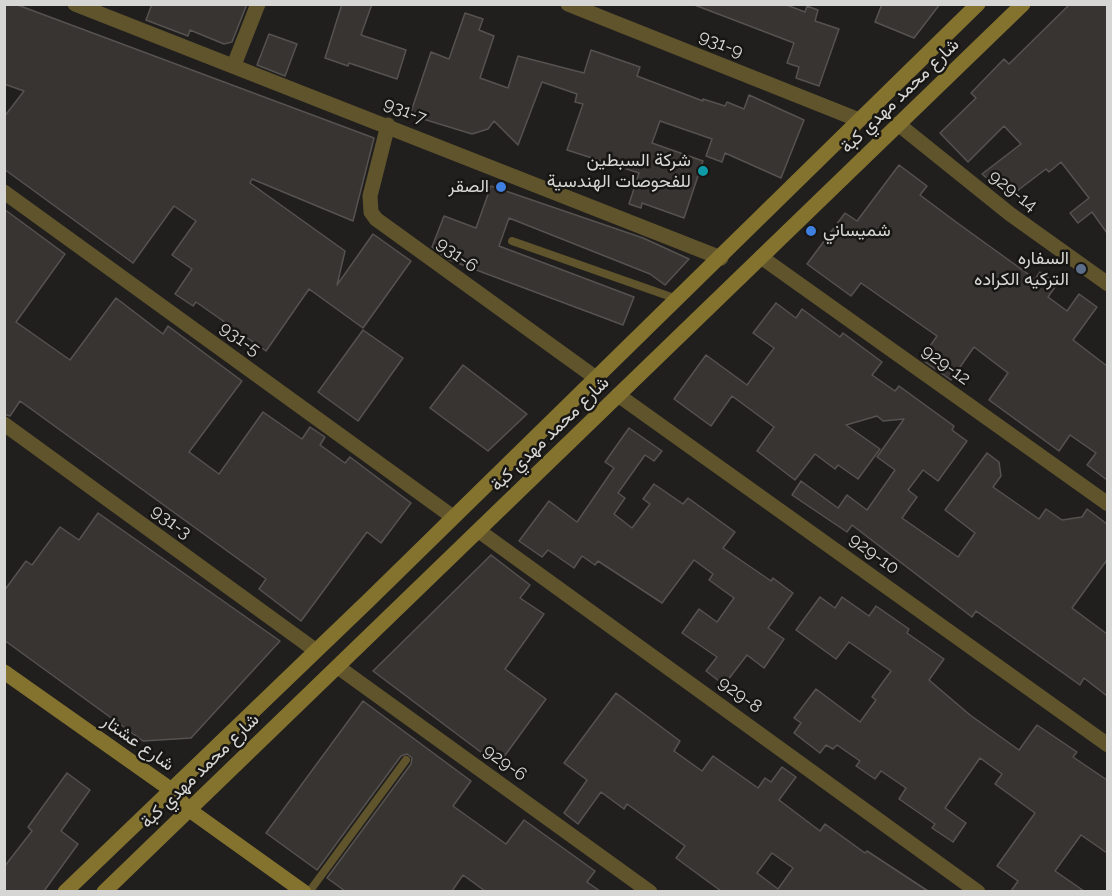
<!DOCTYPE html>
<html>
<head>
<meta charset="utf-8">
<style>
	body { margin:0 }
	#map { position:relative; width:1112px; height:896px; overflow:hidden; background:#211f1d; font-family:Raleway,sans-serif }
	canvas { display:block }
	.frame { position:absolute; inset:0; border:6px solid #d6d6d4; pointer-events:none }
</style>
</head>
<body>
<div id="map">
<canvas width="1112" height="896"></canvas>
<div class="frame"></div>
</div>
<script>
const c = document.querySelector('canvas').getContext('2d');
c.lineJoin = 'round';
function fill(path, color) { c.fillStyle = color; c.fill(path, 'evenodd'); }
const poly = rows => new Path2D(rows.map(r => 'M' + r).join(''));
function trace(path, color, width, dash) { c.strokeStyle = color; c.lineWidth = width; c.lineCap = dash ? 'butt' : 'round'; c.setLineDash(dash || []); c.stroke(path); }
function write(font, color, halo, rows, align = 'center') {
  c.font = font + ' Raleway,Vazirmatn,sans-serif'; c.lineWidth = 5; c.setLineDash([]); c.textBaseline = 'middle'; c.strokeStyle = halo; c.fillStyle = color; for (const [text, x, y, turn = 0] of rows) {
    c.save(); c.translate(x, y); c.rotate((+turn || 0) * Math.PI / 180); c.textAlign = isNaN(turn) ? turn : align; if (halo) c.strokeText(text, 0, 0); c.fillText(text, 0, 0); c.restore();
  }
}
const building = poly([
	[4,4,15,4,374,138,353,221,252,179,250,183,345,251,337,285,373,234,411,261,363,328,309,289,266,351,196,302,193,306,175,294,192,269,172,255,196,221,174,206,133,263,4,169,4,117,24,91,4,84,4,4],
	[152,4,247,4,232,42,224,44,190,30,188,36,146,20,152,4],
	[342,4,372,4,361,35,406,50,397,79,349,63,348,66,325,58,342,4],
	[692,4,784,4,805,12,807,6,818,10,815,21,839,29,819,86,796,78,799,67,787,63,794,43,692,4],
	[882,4,940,4,914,38,875,22,882,4],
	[1070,4,1107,4,1107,233,1092,212,1078,223,1070,213,1089,198,1061,162,1049,172,1046,169,1009,197,982,174,1021,144,1004,126,968,162,940,133,976,98,971,93,1004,59,1009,64,1070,4],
	[465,13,483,19,479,30,494,36,480,78,508,88,518,56,584,73,591,50,640,67,637,76,703,101,703,99,725,106,727,102,744,109,749,95,804,120,781,178,725,153,722,162,706,156,712,139,660,121,652,143,703,161,684,218,642,203,641,208,629,204,639,173,567,150,583,104,575,102,577,94,542,82,518,145,494,121,488,129,472,134,410,115,431,52,449,59,465,13],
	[269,34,297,44,285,76,257,65,269,34],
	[899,165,927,186,920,195,956,222,1035,279,1040,272,1057,284,1048,297,1067,311,1079,294,1097,307,1073,340,1107,366,1107,480,1087,465,1096,453,1070,435,1059,451,989,400,1008,373,974,347,951,380,921,359,937,336,861,283,851,296,807,264,845,213,857,221,899,165],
	[491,186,643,238,689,259,665,285,650,274,509,218,499,246,634,297,623,325,447,259,432,247,444,216,476,228,491,186],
	[4,209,65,254,16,322,70,360,116,298,163,334,168,326,242,381,189,452,219,474,263,412,302,439,310,427,325,437,320,445,345,463,350,457,411,503,381,543,367,532,301,621,259,589,266,579,20,401,10,416,4,414,4,209],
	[776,303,796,318,802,309,840,337,843,333,882,362,872,375,895,391,899,386,954,426,952,430,967,441,938,481,923,470,908,490,917,497,902,518,958,557,975,533,945,510,987,453,999,462,1001,476,993,487,1039,519,1046,509,1062,520,1082,517,1087,509,1107,524,1107,560,1072,608,1107,634,1107,696,1084,678,1080,685,976,611,972,617,852,525,847,532,792,495,801,481,838,508,847,495,867,510,895,470,877,457,904,419,883,421,877,416,846,425,880,449,858,479,838,465,835,469,815,454,795,480,757,451,774,427,732,396,711,426,674,399,706,355,747,385,774,348,753,333,776,303],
	[363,330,403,358,358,421,318,392,363,330],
	[463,365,527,414,488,451,430,408,463,365],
	[629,428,662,451,654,461,645,455,618,493,625,498,614,514,632,528,650,504,643,499,654,484,683,504,688,498,735,532,723,548,771,581,773,578,793,593,768,628,784,639,764,668,747,655,724,685,706,671,717,657,682,633,699,609,717,622,734,598,709,580,713,574,694,560,662,603,598,561,595,565,582,556,574,568,548,550,542,557,519,541,549,501,577,522,614,468,605,462,629,428],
	[98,513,280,641,191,738,143,741,4,640,4,591,26,561,32,565,60,527,79,540,98,513],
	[491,555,530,585,520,598,544,614,505,669,546,699,498,765,373,671,491,555],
	[820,597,835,608,842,597,869,616,876,606,909,629,907,633,944,659,929,680,970,715,1019,750,1037,725,1077,752,1073,757,1107,780,1107,853,1081,835,1055,871,1084,891,1011,891,1018,881,997,866,1035,813,995,784,1002,774,980,758,945,808,966,823,953,842,932,828,935,824,899,799,906,788,881,771,875,779,856,766,860,761,837,745,833,749,826,745,820,753,794,733,801,723,794,718,816,689,860,722,876,700,872,697,891,671,849,642,836,659,796,630,820,597],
	[616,693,680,741,674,751,702,771,713,756,758,788,765,778,771,782,782,767,796,777,779,800,820,831,825,824,865,853,867,851,928,891,721,891,676,858,685,846,627,804,624,809,601,792,578,824,564,813,587,780,564,763,616,693],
	[772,853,793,868,778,889,757,873,772,853],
	[363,701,471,781,453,806,506,844,524,820,595,871,587,882,600,891,485,891,463,875,452,891,345,891,327,878,411,764,412,758,407,754,401,756,317,870,266,833,363,701],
	[67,773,90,790,61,831,78,844,44,891,4,891,4,867,32,831,28,827,67,773]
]);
const lane = poly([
	[512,241,677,299],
	[309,892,406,760]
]);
const street = poly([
	[75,4,721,258],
	[568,4,859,120],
	[234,65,258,4],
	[898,124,1010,214,1108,284],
	[388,125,370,196,371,212,376,219,596,378],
	[4,192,453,517],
	[761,257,1108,504],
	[618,395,1108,745],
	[4,424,315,650],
	[479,531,978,892],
	[338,667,650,892]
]);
const secondary = poly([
	[4,672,170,789,188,809,304,892],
	[65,892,369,600,978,4],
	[104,892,1023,4]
]);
const markers = [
	[703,171,6,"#0f9aa8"],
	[501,187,6,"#3f7fe0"],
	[811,231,6,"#3f7fe0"],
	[1081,269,6,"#5c6f8a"]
];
const streetNames = [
	["931-9",721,44,22],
	["شارع محمد مهدي كبة",900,96,-44],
	["931-7",405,111,22],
	["929-14",1013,191,38],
	["931-6",457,255,36],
	["931-5",240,339,36],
	["929-12",946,365,36],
	["شارع محمد مهدي كبة",550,434,-44],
	["931-3",171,522,36],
	["929-10",874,554,36],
	["929-8",740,695,36],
	["شارع عشتار",138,743,35],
	["929-6",505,763,36],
	["شارع محمد مهدي كبة",200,771,-44]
];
const poiNames = [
	["شركة السبطين",691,161],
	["للفحوصات الهندسية",691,182],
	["الصقر",489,187],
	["شميساني",823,231,"left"],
	["السفاره",1069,259],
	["التركيه الكراده",1069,280]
];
fill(building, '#373432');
trace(building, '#555250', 1.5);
trace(lane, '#60542d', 8);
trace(street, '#60542d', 15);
trace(secondary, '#84722f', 15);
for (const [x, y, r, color] of markers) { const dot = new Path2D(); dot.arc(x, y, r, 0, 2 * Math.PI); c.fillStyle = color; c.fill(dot); trace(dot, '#171613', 2); }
write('18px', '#d6d6d4', '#171613', streetNames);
write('18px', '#d6d6d4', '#171613', poiNames, 'right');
</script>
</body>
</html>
